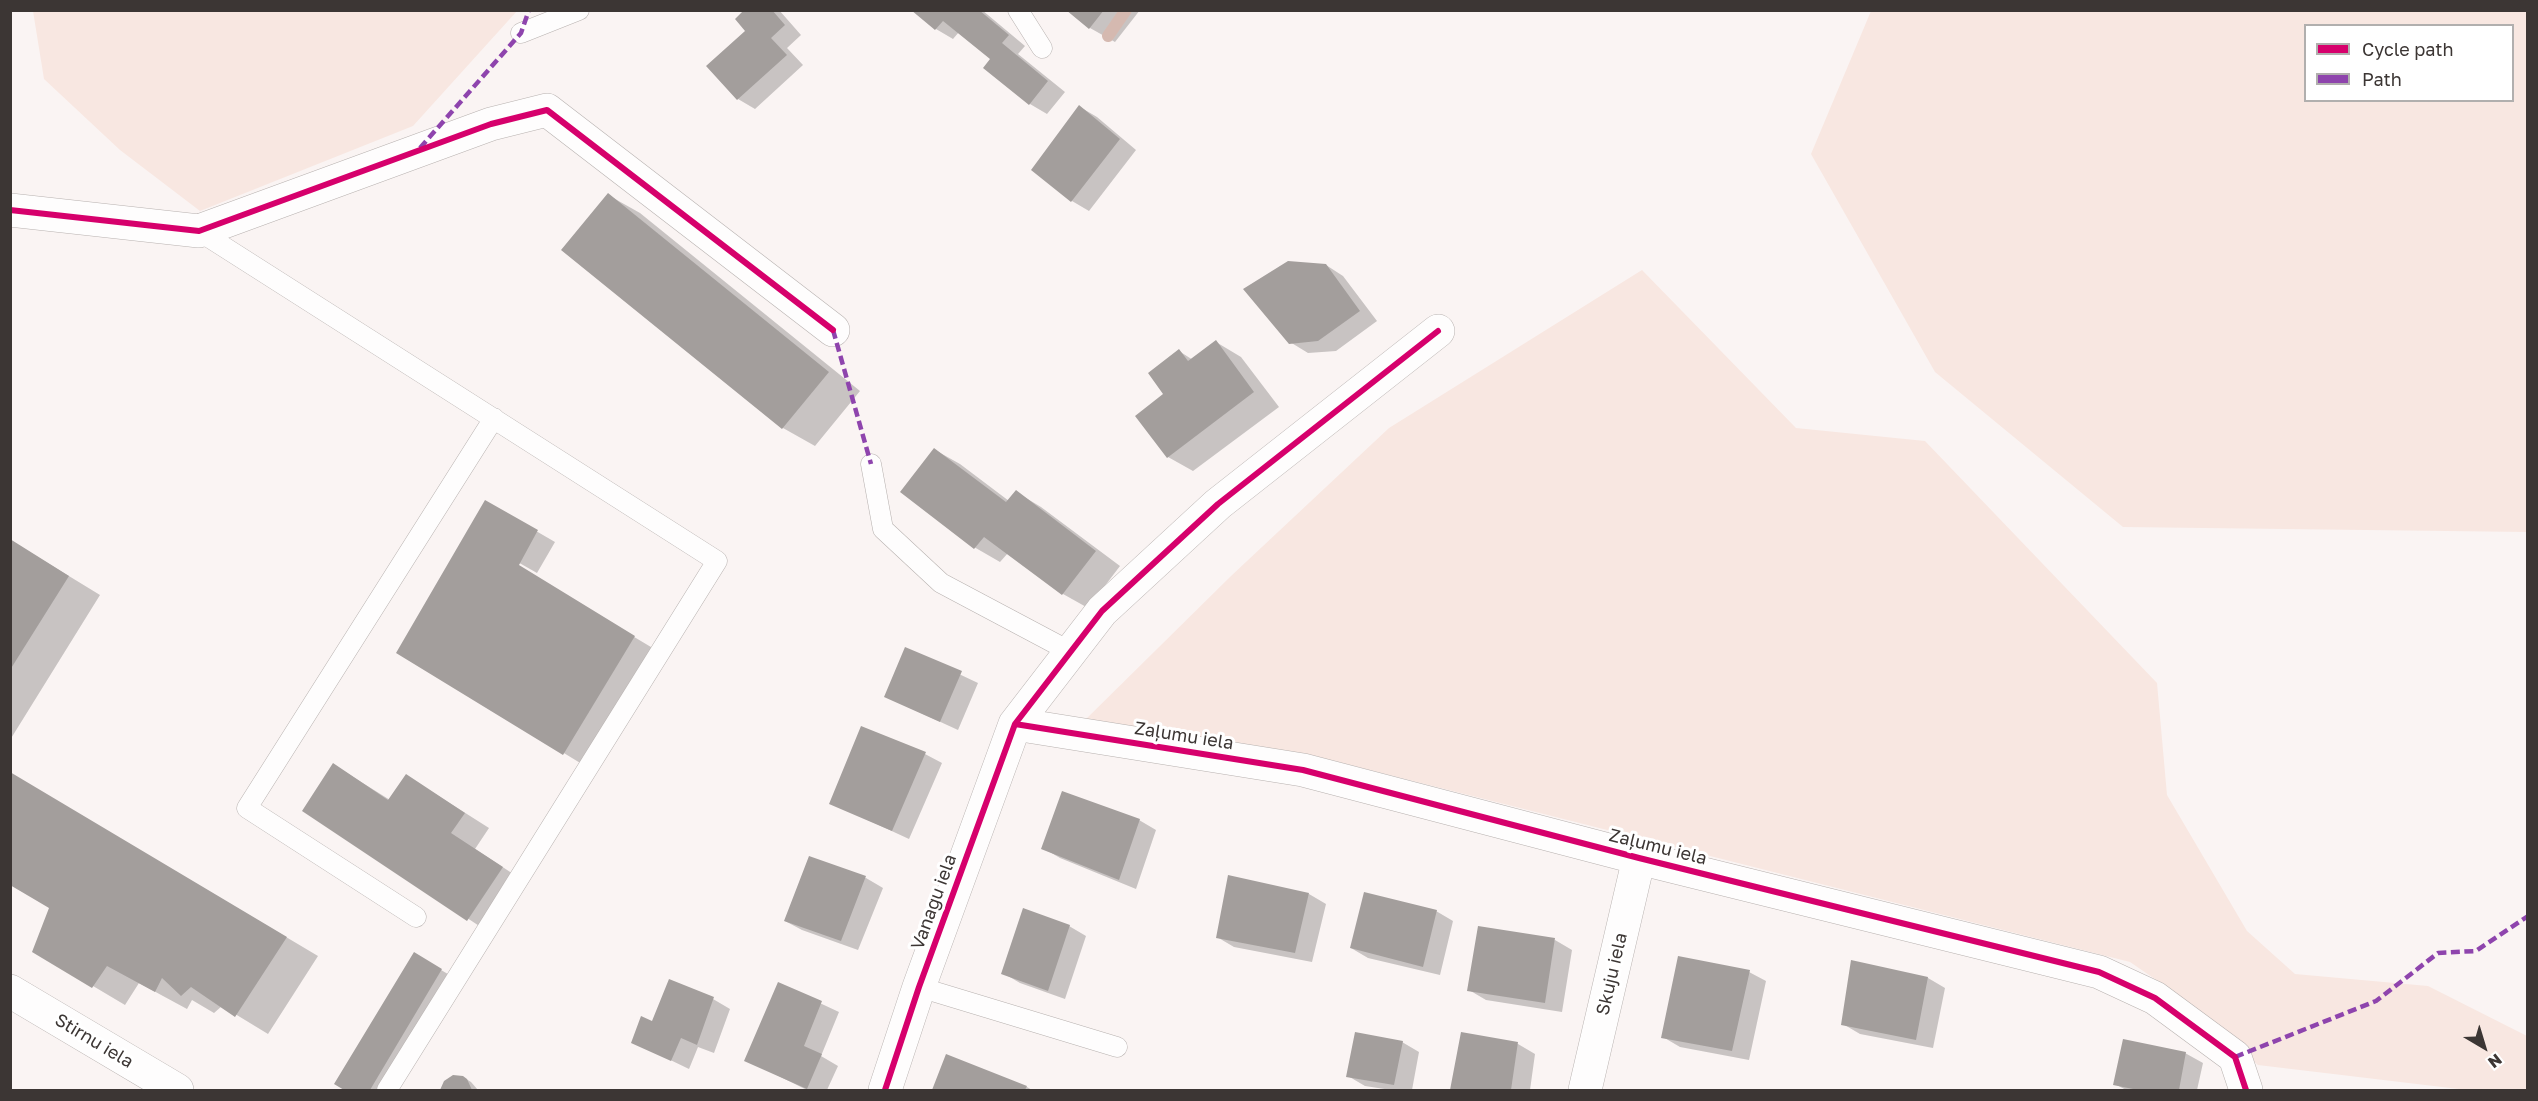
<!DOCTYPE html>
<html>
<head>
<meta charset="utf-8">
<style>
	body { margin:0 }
	#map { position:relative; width:2538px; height:1101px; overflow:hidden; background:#faf4f3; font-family:"Golos Text",sans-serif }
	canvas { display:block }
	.frame { position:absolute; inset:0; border:12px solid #3c3634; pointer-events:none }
	.legend { position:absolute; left:2304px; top:24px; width:210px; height:78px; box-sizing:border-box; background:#fff; border:2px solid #b1afae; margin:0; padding:8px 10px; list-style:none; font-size:18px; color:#3c3634 }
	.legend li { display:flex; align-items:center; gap:12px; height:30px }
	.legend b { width:30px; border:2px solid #b1afae }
	.north { position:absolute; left:2454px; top:1017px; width:60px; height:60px; -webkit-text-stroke:4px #fff; paint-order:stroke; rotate:142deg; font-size:16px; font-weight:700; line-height:24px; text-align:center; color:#3c3634 }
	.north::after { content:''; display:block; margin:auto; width:21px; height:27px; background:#3c3634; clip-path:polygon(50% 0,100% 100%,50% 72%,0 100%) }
</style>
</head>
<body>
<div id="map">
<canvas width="2538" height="1101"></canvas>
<div class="frame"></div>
<ul class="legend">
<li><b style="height:8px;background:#d6006c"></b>Cycle path</li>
<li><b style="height:8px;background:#8e44ad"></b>Path</li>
</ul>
<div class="north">N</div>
</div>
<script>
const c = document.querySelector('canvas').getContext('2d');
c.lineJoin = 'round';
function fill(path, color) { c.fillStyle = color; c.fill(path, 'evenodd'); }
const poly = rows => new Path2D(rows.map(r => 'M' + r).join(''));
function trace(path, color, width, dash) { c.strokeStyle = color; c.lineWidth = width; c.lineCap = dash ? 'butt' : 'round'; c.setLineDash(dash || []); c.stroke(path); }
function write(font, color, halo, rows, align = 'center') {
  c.font = font + ' "Golos Text",sans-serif'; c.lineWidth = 6; c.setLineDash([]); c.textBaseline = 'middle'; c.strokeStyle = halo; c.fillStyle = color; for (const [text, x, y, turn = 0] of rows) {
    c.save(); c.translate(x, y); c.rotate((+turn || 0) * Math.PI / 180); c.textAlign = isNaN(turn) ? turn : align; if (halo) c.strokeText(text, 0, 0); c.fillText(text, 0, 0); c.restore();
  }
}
const green = poly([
	[33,11,33,10,517,11,413,126,200,211,120,150,44,79],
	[1871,11,2527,11,2527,532,2123,527,1935,372,1811,154],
	[2306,26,2512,26,2512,100,2306,100],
	[1642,270,1796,428,1925,441,2157,683,2167,795,2247,931,2295,974,2428,986,2527,1036,2527,1090,2467,1090,2258,1065,2171,990,2130,962,1314,756,1082,723,1231,576,1389,428]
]);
const shadow = poly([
	[746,10,779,10,801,35,787,48,803,65,755,109,738,99,747,31],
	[914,10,982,10,1025,46,1018,54,1065,92,1047,114,1030,104,992,59,959,32,953,39,936,29],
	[1068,10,1140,10,1115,42,1090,28],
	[1080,107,1097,117,1136,150,1089,211,1072,201,1033,170],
	[608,195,640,213,860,391,815,446,783,428],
	[1326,265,1343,276,1377,321,1336,351,1308,353,1290,342],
	[1216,342,1241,357,1279,407,1193,471,1168,457,1165,394,1179,351,1193,360],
	[935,450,960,464,1009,501,1016,492,1041,507,1120,566,1088,608,1063,594,1008,553,1000,562,974,547],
	[486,502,555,542,537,573,479,540,477,543,666,656,595,772,398,652],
	[10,540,100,595,10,740],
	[906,649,978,683,958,730,886,697],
	[862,728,925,754,942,763,909,839,831,803],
	[334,765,390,800,407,776,489,828,475,849,527,883,493,935,304,811],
	[10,773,318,956,268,1034,222,1006,214,1013,192,1000,187,1009,139,983,125,1005,34,951,51,908],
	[1139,820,1156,830,1136,889,1060,858,1043,848],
	[810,858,866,878,883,888,858,950,802,930,785,921],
	[1309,894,1326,904,1312,962,1234,947,1217,937],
	[1436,911,1453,921,1440,975,1368,958,1351,948],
	[1069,926,1086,936,1065,999,1020,983,1003,973],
	[1555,940,1572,950,1562,1012,1486,1000,1469,990],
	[414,954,458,980,393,1090,347,1090,336,1084],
	[1853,962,1928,978,1945,988,1933,1048,1860,1034,1843,1024],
	[1749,972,1766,981,1749,1060,1680,1047,1663,1037],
	[779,984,839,1012,821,1056,838,1066,827,1090,807,1090,746,1060],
	[713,999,730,1009,714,1053,698,1047,689,1069,633,1042,653,1023],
	[1463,1034,1518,1044,1535,1054,1530,1090,1452,1090],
	[1402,1042,1419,1052,1412,1090,1391,1090,1365,1086,1348,1076],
	[2185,1053,2203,1063,2197,1090,2126,1090,2115,1084],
	[947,1056,1027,1087,1032,1090,933,1090],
	[463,1077,471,1082,478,1090,442,1090,445,1082]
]);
const stream = poly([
	[1108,36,1126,10]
]);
const building = poly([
	[744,10,772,10,785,25,771,38,787,55,737,100,706,66,745,31,735,19],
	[911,10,979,10,1009,35,1002,43,1048,81,1029,105,983,68,990,59,943,21,935,30],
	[1066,10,1104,10,1089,29],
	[1079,105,1120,139,1071,202,1031,170],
	[608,193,829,372,782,429,561,250],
	[1288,261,1326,264,1360,311,1318,341,1289,344,1243,289],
	[1216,340,1254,392,1167,458,1135,416,1163,394,1148,373,1179,349,1188,361],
	[934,448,1006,502,1016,490,1096,551,1062,595,984,537,974,549,900,492],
	[485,500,538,530,519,565,635,636,563,755,396,653],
	[10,539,69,576,10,670],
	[905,647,962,671,940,722,884,697],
	[861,726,926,752,892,831,829,804],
	[333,763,388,800,406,774,465,813,451,833,503,867,467,921,302,811],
	[10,772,287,937,235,1017,191,987,181,996,162,978,155,992,107,966,92,988,32,952,49,908,10,885],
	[1062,791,1140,819,1119,880,1041,849],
	[809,856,866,876,841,941,784,921],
	[1228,875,1309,893,1295,953,1216,938],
	[1364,892,1437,910,1423,967,1350,948],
	[1023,908,1070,925,1048,991,1001,974],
	[1478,926,1555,938,1545,1003,1467,991],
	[414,952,442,969,370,1090,344,1090,334,1084],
	[1678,956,1750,970,1732,1051,1661,1038],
	[1851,960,1928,977,1916,1040,1841,1025],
	[669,979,714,997,697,1045,681,1038,671,1061,631,1043,641,1016,652,1021],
	[778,982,822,1001,804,1046,822,1054,807,1089,744,1061],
	[1355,1032,1403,1041,1394,1085,1346,1077],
	[1461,1032,1518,1042,1511,1090,1450,1090],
	[2123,1039,2186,1052,2179,1090,2138,1090,2113,1085],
	[946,1054,1027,1086,1025,1090,932,1090],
	[453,1075,463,1076,467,1079,472,1090,440,1090,444,1081]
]);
const lane = poly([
	[1018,10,1042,48],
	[521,33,579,10],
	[199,231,717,561,387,1090],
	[871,464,883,529,941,583,1071,652],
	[416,917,247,808,494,418],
	[919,987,1117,1047]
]);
const street = poly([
	[10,210,199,231,491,124,547,110,833,330],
	[1015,724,1303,770,1639,858,2099,972,2155,998,2235,1057,2246,1090],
	[10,991,177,1090],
	[885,1090,919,987,1015,724,1102,611,1218,504,1438,331],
	[1585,1090,1639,858]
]);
const quiet = poly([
	[420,148,521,33,529,10],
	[833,330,871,464],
	[2235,1057,2376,1001,2438,953,2476,951,2528,916]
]);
const cycleway = poly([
	[10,210,199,231,491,124,547,110,833,330],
	[1015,724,1303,770,1639,858,2099,972,2155,998,2235,1057,2246,1090],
	[885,1090,919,987,1015,724,1102,611,1218,504,1438,331]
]);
const streetNames = [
	["Zaļumu iela",1184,736,9],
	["Zaļumu iela",1658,847,14],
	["Vanagu iela",934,902,-70],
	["Skuju iela",1612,974,-77],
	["Stirnu iela",94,1041,31]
];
fill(green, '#f8e7e1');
fill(shadow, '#0003');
trace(stream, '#d5b9b0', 12);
fill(building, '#a39e9c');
trace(lane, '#b7b1af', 21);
trace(street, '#b7b1af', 34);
trace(lane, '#fefdfd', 20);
trace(street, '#fefdfd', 33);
trace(quiet, '#8e44ad', 4.5, [9, 4.5]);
trace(cycleway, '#d6006c', 6);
write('18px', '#3c3634', '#fff', streetNames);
</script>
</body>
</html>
